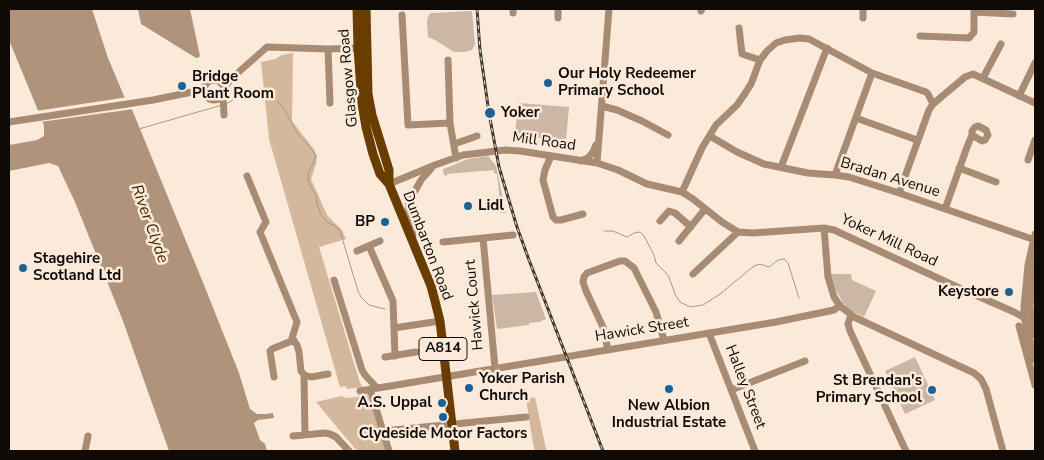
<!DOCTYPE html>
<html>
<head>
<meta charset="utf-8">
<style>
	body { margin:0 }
	#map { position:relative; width:1044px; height:460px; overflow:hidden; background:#fbeada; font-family:"Nunito Sans",sans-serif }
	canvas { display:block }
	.frame { position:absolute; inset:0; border:10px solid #100a06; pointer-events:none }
</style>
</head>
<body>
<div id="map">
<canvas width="1044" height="460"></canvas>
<div class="frame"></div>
</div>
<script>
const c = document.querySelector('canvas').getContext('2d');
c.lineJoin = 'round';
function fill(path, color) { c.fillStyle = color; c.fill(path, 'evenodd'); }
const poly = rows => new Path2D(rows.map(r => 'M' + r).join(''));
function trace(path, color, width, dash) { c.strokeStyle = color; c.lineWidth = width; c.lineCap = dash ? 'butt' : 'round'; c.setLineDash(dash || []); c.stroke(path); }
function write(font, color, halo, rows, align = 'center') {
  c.font = font + ' "Nunito Sans",sans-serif'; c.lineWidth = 5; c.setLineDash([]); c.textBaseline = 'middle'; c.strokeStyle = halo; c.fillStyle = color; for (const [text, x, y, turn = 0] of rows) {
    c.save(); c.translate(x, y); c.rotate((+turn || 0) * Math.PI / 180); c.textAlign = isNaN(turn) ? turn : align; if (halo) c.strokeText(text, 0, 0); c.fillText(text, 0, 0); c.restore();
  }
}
const green = poly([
	[472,11,475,44,472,50,465,52,454,52,435,40,428,37,427,22,428,17,430,13],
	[518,103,569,107,566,140,515,136],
	[488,156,496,166,506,213,501,213,497,174,494,173,494,170,447,174,447,176,444,175,443,172,443,169,446,168,468,159],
	[830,274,851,274,852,280,876,291,864,317,851,311,843,303,834,287],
	[536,292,546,319,539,322,529,323,529,325,497,329,492,295],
	[915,357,935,400,905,414,885,371]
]);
const forest = poly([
	[293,53,292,121,315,151,317,157,316,164,311,179,327,215,342,230,346,239,319,247,360,383,363,387,347,389,345,386,340,387,269,139,261,62,275,59,282,55],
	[367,393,381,431,387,451,357,451,316,402,342,396,345,398,358,397,361,394],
	[535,397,546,449,547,451,535,451,533,444,526,399]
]);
const water = poly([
	[9,9,92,9,108,58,124,96,131,107,204,285,239,373,250,409,257,414,266,414,273,413,274,418,258,420,254,423,260,440,265,444,267,451,169,451,123,321,75,202,58,166,49,163,9,171,9,145,37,140,44,136,44,125,9,40],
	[138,9,190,9,200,56,198,58,196,58,141,24]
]);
const pier = poly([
	[128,97,134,109,40,122,36,111]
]);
const stream = poly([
	[277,101,284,109,298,134,311,148,316,156,308,174,308,181,316,196,317,204,321,215,327,222,337,227,340,231,358,291,361,297,369,305,385,309],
	[226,104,242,95],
	[139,129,222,105],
	[604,231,613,231,627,237,634,233,640,232,644,236,654,255,656,263,668,275,676,296,680,302,690,307,703,305,720,294,754,266,760,264,769,267,778,260,784,259,788,263,799,298]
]);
const minor = poly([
	[863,9,863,18],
	[701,11,702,9],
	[974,12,1013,14],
	[513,13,513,9],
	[402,15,408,125,450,123],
	[558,18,558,9],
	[739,28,742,54,760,60],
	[920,36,969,38,974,32,974,9],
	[328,49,330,103],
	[448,60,450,123,456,158],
	[983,78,1001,44],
	'204 90a10 10 0 1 1 20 0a10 10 0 1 1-20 0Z',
	[224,88,232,78,267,47,328,49,362,48],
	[223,94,224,115],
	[1019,96,1035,63],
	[933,104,965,77,973,74,1035,103],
	[602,106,617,110,642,121,668,135],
	[856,118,917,140],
	[9,122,153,100,192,92,204,87],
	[710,136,737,152,764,164,808,173,835,175,849,177,899,193,1035,240],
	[454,144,477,136],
	[551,156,545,170,543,180,553,217,556,220,561,220,583,214],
	[1028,160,1035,140],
	[580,161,588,158,593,152,596,145],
	[597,163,609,9],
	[781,167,827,48],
	[959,168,996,182],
	[835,175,872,73],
	[247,176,266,222,260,232,297,322,292,338,297,345,299,352,301,371,304,375,311,377,328,374],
	[389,184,435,165,463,155,505,150,520,151,597,163,618,170,647,184,682,192,693,199,722,222,738,232,753,233,824,228,834,230,955,286,1014,312,1032,322,1035,322],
	[682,192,702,148,716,125,737,105,744,95,751,84,760,60,767,51,776,43,785,40,800,38,809,39,872,73,926,92,928,94,933,104,929,110,899,193],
	[945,209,967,147,972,135,972,131,975,127,978,126,986,130,988,135,985,140,982,141,972,135],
	[660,221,669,211,675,213,691,227],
	[824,228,828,277,834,297,840,306,854,317,974,373,981,379,986,389,1003,451],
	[1035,234,1028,265,1024,307,1024,317,1035,360],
	[413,236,408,209,409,202,421,180,431,169],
	[483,238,495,368],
	[679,241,705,209],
	[443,242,513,235],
	[369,246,393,301,395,356],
	[357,251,380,241],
	[1035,260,1032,279,1030,307,1035,335],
	[693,274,738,232],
	[334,280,362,370,365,375,377,388],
	[851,315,848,324,850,331,906,451],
	[1019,326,1035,385],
	[394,328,440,321],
	[709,333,755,451],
	[608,350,603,327,586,291,583,282,584,277,587,273,620,261,625,261,634,268,656,312,664,340],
	[385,357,416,352],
	[304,375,305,435],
	[274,377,270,351,272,349,294,340],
	[370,389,389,451],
	[731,390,805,361],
	[360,391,776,322,834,310,840,305],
	[383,431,526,417],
	[293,436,325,433,330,434,336,437,349,451],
	[85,451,88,436]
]);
const major = poly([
	[357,9,358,48,362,104,366,127,373,154,380,174,389,184,431,286,435,301,440,321,455,451],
	[366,9,368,94,372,115,389,170,389,184]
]);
const rail = poly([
	[477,9,480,50,489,113,499,167,517,227,529,260,603,451]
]);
const markers = [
	[548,83,5,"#1a6296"],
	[182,86,5,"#1a6296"],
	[490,113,6,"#1a6296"],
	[468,206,5,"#1a6296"],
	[385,222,5,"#1a6296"],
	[23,268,5,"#1a6296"],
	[1009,292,5,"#1a6296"],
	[469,388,5,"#1a6296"],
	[669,389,5,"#1a6296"],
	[932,390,5,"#1a6296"],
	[442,403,5,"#1a6296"],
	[443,417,5,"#1a6296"]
];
const shields = [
	[443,349,48]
];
const shieldNames = [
	["A814",443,349]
];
const poiNames = [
	["Our Holy Redeemer",558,74],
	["Primary School",558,91],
	["Bridge",192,77],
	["Plant Room",192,94],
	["Yoker",501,113],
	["Lidl",478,206],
	["BP",375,222,"right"],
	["Stagehire",33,259],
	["Scotland Ltd",33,276],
	["Keystore",999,292,"right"],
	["Yoker Parish",479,379],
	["Church",479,396],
	["St Brendan's",922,381,"right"],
	["Primary School",922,398,"right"],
	["A.S. Uppal",432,403,"right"],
	["New Albion",669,406,"center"],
	["Industrial Estate",669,423,"center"],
	["Clydeside Motor Factors",443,434,"center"]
];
const streetNames = [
	["Glasgow Road",349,78,-95],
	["Mill Road",544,142,8],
	["Bradan Avenue",890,178,17],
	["Yoker Mill Road",889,241,25],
	["Dumbarton Road",427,246,69],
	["Hawick Court",475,305,-95],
	["Hawick Street",642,330,-9],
	["Halley Street",745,387,69]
];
const waterNames = [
	["River Clyde",149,224,70]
];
fill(green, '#cbb7a3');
fill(forest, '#d3b89e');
fill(water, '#af947b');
fill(pier, '#fbeada');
trace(stream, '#af947b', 1);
trace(minor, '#a78c73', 7);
trace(major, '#693c00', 9);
trace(rail, '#403831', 3);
trace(rail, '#fbeada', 1, [4]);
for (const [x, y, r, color] of markers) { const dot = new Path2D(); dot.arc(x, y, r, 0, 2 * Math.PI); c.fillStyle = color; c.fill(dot); trace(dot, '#fbeada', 2); }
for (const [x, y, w] of shields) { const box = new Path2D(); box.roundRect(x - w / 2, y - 11.5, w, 23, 4); c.fillStyle = '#fbeada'; c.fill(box); trace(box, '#100a06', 1); }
write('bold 14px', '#100a06', null, shieldNames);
write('bold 15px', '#100a06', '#fbeada', poiNames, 'left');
write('15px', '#100a06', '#fbeada', streetNames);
write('italic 16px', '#412503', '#fbeada', waterNames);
</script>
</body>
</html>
